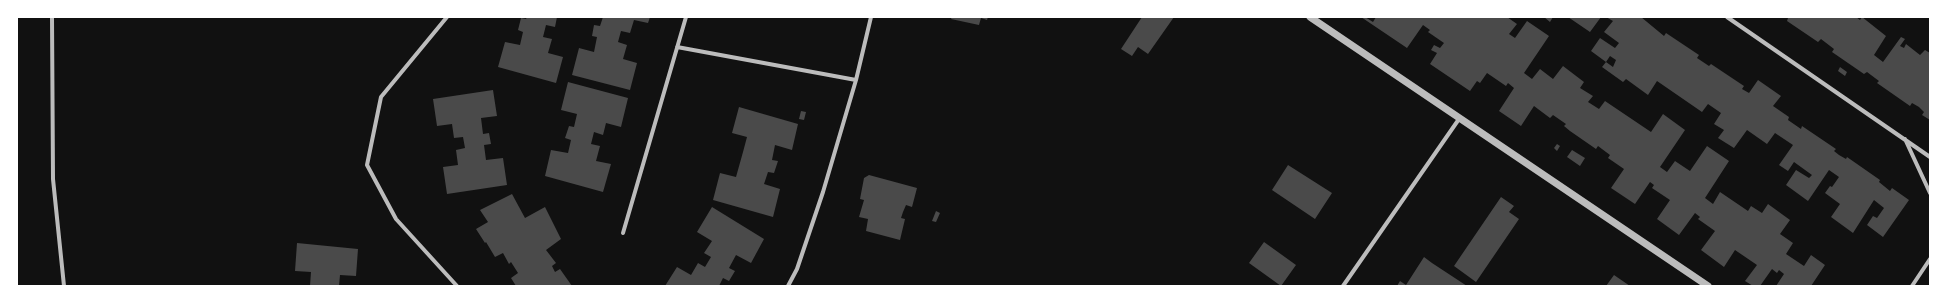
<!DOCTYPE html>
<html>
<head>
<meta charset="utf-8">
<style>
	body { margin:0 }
	#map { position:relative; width:1947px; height:303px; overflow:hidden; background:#111; font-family:Rubik,sans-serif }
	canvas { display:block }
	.frame { position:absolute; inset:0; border:18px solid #fff; pointer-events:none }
</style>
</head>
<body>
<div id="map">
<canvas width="1947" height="303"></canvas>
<div class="frame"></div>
</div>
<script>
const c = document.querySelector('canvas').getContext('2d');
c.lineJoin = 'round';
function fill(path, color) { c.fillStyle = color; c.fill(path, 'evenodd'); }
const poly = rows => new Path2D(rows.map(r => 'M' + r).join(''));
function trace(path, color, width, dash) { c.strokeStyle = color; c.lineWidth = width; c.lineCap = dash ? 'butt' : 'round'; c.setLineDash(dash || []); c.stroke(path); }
const building = poly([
	[527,17,557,17,555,27,546,25,543,37,552,39,548,53,563,57,556,83,498,67,505,42,520,45,523,32,518,30,521,18,526,19],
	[603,17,650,17,648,23,634,20,630,33,621,31,618,42,627,45,623,59,637,63,630,90,572,75,579,48,594,52,597,37,592,36,594,25,600,26],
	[952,17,988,17,987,20,981,18,979,25,951,19],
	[1142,17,1174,17,1148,54,1138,47,1132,56,1121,49],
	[1361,17,1365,17,1373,22,1376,17,1507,17,1517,24,1509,34,1515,38,1527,21,1549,36,1524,73,1532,79,1540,69,1553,79,1563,66,1584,82,1580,88,1593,96,1588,102,1599,109,1605,101,1651,132,1663,114,1685,130,1660,167,1667,172,1675,161,1690,171,1707,146,1729,161,1705,198,1713,204,1720,192,1748,211,1751,206,1762,213,1768,204,1790,220,1780,234,1793,243,1786,254,1804,266,1811,255,1825,265,1811,286,1776,286,1784,274,1779,270,1777,273,1772,269,1760,286,1753,286,1745,281,1757,265,1735,250,1724,267,1701,250,1715,231,1698,219,1700,217,1695,213,1679,235,1657,219,1670,200,1652,188,1654,185,1650,182,1635,204,1611,188,1624,169,1608,158,1610,155,1598,146,1596,149,1570,131,1564,126,1566,124,1553,115,1550,118,1534,106,1521,126,1499,111,1514,88,1508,83,1506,86,1487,73,1480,83,1477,81,1470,91,1430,64,1437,53,1431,50,1434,45,1440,48,1444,43,1428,32,1430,30,1423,25,1407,48],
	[1544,17,1553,17,1550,22],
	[1568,17,1601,17,1590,32],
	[1606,17,1641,17,1664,36,1666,33,1699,55,1697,58,1709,66,1711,64,1744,86,1742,89,1749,93,1758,80,1781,96,1773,106,1789,117,1788,120,1801,129,1802,126,1836,149,1834,151,1839,155,1846,159,1847,157,1880,180,1879,182,1890,191,1892,188,1909,200,1883,237,1867,225,1873,216,1877,218,1884,208,1874,200,1853,233,1831,217,1840,204,1825,193,1830,186,1832,187,1839,177,1829,170,1808,201,1786,185,1796,170,1809,178,1812,175,1794,162,1788,171,1779,165,1793,145,1775,133,1767,144,1747,130,1734,148,1718,138,1724,130,1714,124,1721,113,1708,104,1702,112,1657,81,1648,95,1626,79,1623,82,1602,67,1606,62,1613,67,1616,60,1610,56,1606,62,1591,51,1600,38,1615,48,1619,43,1604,32,1613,21],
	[1786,17,1856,17,1860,20,1862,17,1886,36,1874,55,1883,62,1901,37,1905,39,1900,46,1904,48,1906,44,1920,55,1925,50,1930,53,1930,120,1922,115,1924,112,1919,107,1912,103,1910,106,1877,83,1879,81,1867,72,1864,74,1832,52,1834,49,1821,39,1818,42,1787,21,1788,18],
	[1840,67,1847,72,1845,76,1838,71],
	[568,82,628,98,621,127,606,123,603,135,594,132,591,144,600,146,596,161,611,164,603,192,545,176,551,150,568,153,571,140,565,138,569,126,574,127,577,114,561,110],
	[493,90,497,116,481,118,483,134,489,133,491,144,484,145,486,160,503,158,507,185,447,194,443,167,458,165,456,150,465,148,463,137,454,138,452,124,437,126,433,99],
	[739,107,798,124,792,150,775,145,772,160,778,161,774,173,768,172,764,184,780,189,773,217,713,200,720,173,736,177,743,152,747,137,732,133],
	[801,111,806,112,804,120,799,119],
	[1557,144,1560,146,1557,151,1554,148],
	[1572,150,1585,158,1580,166,1567,157],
	[1288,165,1332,193,1315,219,1272,190],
	[869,175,917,188,912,207,906,205,903,212,901,218,905,219,900,240,866,231,868,219,859,217,864,200,860,199,864,178],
	[512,194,525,218,545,207,561,239,546,250,556,263,552,266,555,272,560,269,572,286,516,286,511,278,518,273,511,262,509,264,503,253,495,257,486,242,485,243,476,229,488,222,480,210],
	[1501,197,1514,206,1509,212,1519,219,1476,282,1454,266],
	[712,207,764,239,751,263,736,255,729,268,735,271,729,281,723,278,719,286,665,286,677,267,691,275,698,263,705,267,711,257,704,253,712,241,697,232],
	[936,211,940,213,936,222,932,221],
	[1264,242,1296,265,1281,286,1249,263],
	[297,243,358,249,356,276,340,275,339,286,310,286,311,272,295,271],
	[1424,257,1432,263,1467,286,1397,286,1400,281,1406,285],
	[1614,275,1630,286,1606,286]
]);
const minor = poly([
	[52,17,53,179,64,286],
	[447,17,381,97,367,165,396,219,457,286],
	[1727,17,1930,157],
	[677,47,856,80],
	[1905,139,1930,193],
	[623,233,686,17],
	[788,286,797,269,823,192,856,80,871,17],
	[1343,286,1459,119],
	[1912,286,1930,259]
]);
const tertiary = poly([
	[1310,17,1708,286]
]);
fill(building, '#4a4a4a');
trace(minor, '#bcbcbc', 4);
trace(tertiary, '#bcbcbc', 7);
</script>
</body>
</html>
